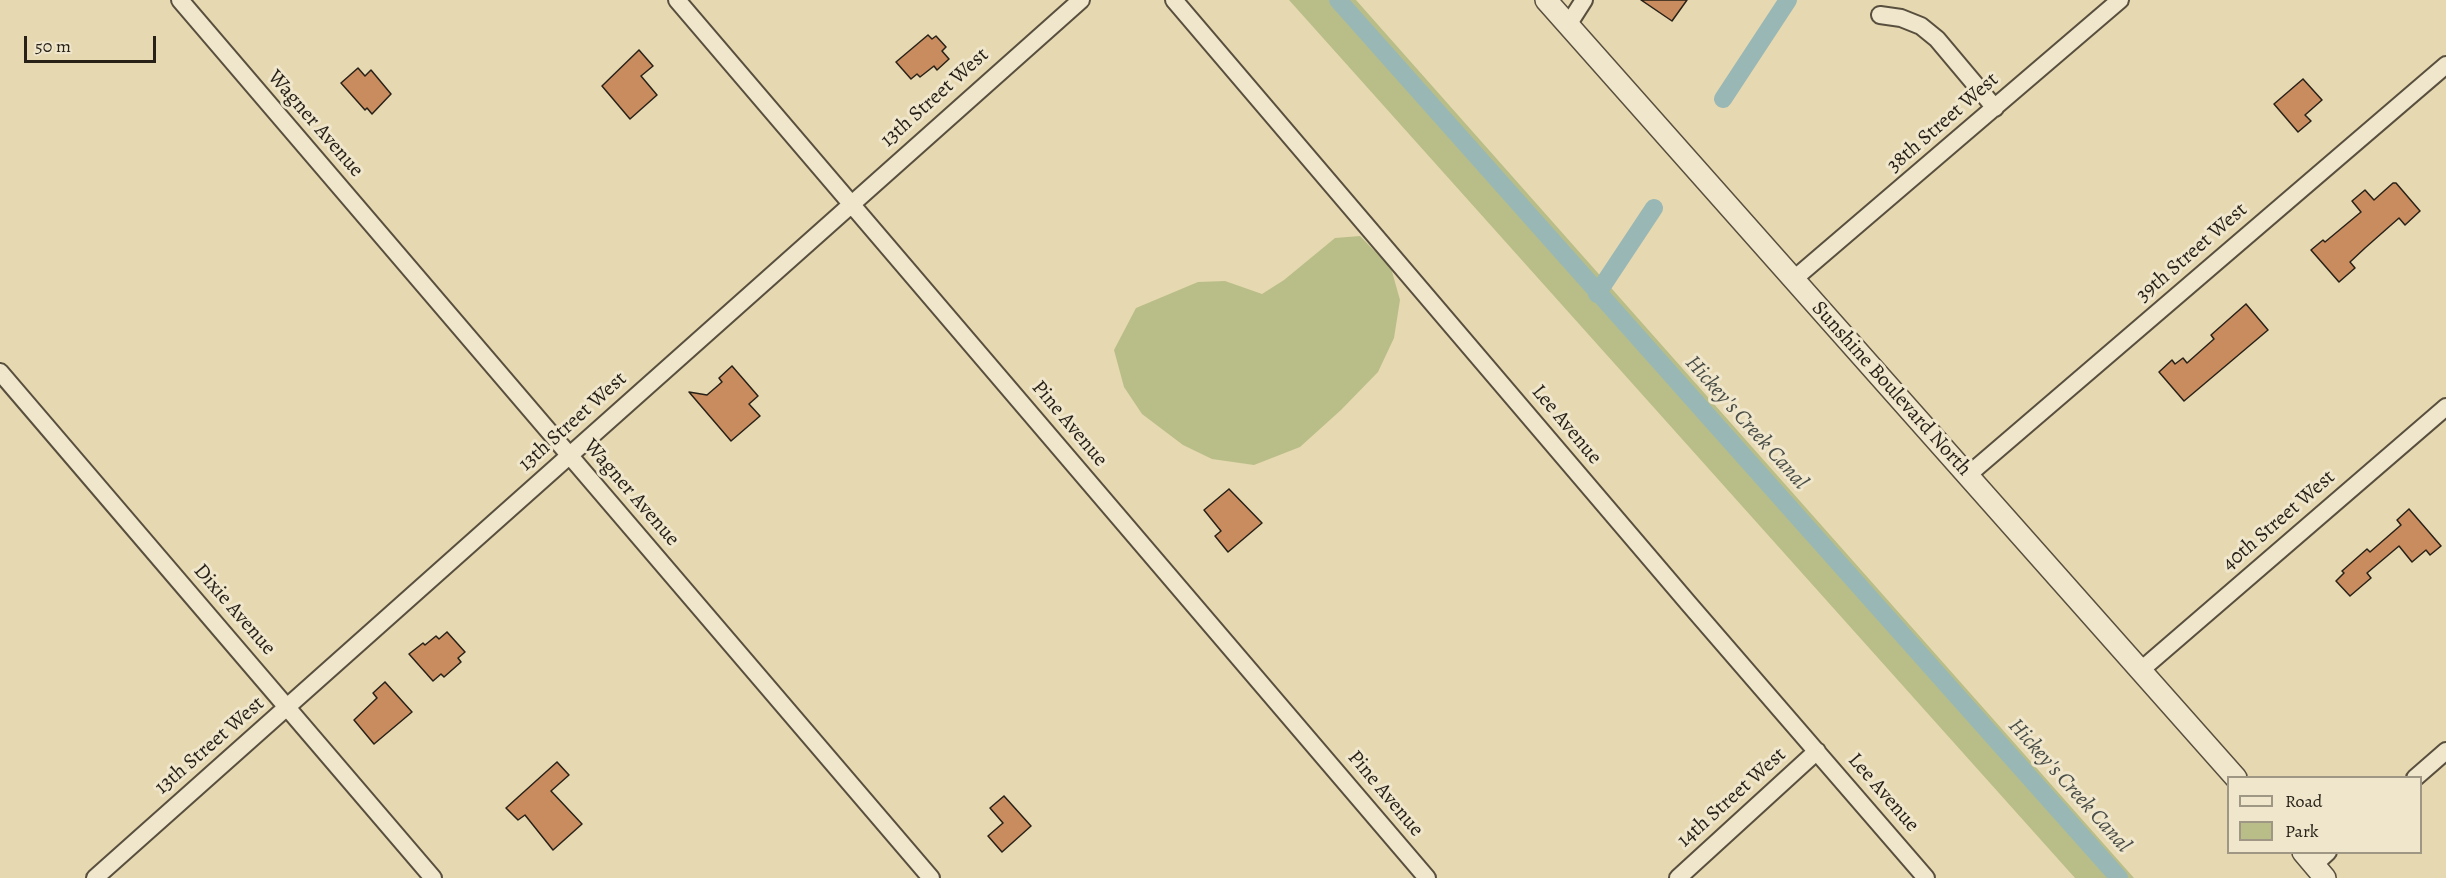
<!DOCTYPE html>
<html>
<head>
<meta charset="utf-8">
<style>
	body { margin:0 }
	#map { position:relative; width:2446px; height:878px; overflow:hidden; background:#e6d8b0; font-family:Alegreya,serif }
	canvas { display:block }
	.legend { position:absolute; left:2227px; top:776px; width:195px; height:78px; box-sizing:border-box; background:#efe6cc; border:2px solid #9f9784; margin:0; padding:8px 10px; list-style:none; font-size:18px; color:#282118 }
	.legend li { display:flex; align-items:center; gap:12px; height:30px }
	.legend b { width:30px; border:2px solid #9f9784 }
	.scale { position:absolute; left:24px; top:36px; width:132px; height:27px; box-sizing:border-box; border:3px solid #282118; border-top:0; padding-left:8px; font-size:18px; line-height:21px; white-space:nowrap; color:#282118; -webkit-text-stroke:4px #efe6cc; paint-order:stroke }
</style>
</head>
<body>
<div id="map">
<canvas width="2446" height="878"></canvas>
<ul class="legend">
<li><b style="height:8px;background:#efe6cc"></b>Road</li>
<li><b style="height:16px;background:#b9be88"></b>Park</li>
</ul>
<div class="scale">50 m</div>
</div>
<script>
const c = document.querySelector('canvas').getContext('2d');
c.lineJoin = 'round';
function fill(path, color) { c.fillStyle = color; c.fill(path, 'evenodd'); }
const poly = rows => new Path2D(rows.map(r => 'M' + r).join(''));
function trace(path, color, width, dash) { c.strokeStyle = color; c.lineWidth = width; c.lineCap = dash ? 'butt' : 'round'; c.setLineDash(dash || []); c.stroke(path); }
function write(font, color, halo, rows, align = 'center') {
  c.font = font + ' Alegreya,serif'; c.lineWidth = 6; c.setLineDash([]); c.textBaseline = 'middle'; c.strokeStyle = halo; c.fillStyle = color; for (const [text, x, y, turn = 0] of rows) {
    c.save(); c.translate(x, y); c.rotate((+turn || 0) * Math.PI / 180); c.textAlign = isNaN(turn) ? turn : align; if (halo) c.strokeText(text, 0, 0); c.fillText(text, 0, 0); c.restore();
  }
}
const green = poly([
	[1289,0,1356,0,2134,878,2075,878],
	[1360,236,1391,268,1400,300,1394,338,1378,372,1341,410,1300,447,1254,465,1212,459,1183,445,1142,414,1124,387,1114,350,1136,308,1198,282,1225,281,1262,294,1284,280,1335,238]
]);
const canal = poly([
	[1338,0,2119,878],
	[1723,99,1788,0],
	[1597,294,1654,208]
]);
const building = poly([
	[1641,0,1687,0,1672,21,1641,0],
	[928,35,932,39,936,36,946,47,942,51,949,59,937,70,934,66,920,77,917,74,911,79,896,62,928,35],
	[639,50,653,66,641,76,657,95,630,119,602,86,639,50],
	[358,68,365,76,371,70,391,94,372,114,367,108,365,110,341,83,358,68],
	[2303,79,2322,100,2305,115,2311,121,2298,132,2274,104,2303,79],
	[2393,183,2396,183,2420,211,2405,225,2399,218,2365,248,2350,262,2355,268,2339,282,2311,250,2323,240,2325,242,2361,212,2352,201,2365,190,2374,200,2393,183],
	[2246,304,2268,330,2184,401,2159,372,2172,360,2175,364,2183,358,2187,363,2214,339,2211,335,2246,304],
	[732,366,758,396,749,404,760,416,731,441,689,392,707,395,722,382,719,378,732,366],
	[1229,489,1262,523,1228,552,1215,536,1221,531,1204,510,1229,489],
	[2409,509,2441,546,2430,555,2426,550,2412,562,2399,546,2367,573,2371,578,2350,596,2336,581,2344,573,2342,571,2367,549,2370,552,2401,525,2397,520,2409,509],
	[447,632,465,652,458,658,461,662,444,677,441,674,433,681,409,654,423,643,425,645,436,636,439,639,447,632],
	[385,682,412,712,374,744,354,720,377,698,373,693,385,682],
	[557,762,569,775,551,791,582,824,553,850,525,815,518,820,506,808,557,762],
	[1004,796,1031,826,1002,852,988,836,1003,823,990,808,1004,796]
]);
const minor = poly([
	[180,0,931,878],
	[677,0,1427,878],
	[1174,0,1689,604,1926,878],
	[1880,15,1901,18,1921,26,1937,39,1995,108],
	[1568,25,1584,0],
	[1794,279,2120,0],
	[0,372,433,878],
	[1968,475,2446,65],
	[2141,670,2446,407],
	[2415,778,2446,751],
	[2314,865,2328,852],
	[95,878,1081,0],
	[1678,878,1817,751]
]);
const tertiary = poly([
	[1546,0,2236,778],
	[2303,852,2325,878]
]);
const streetNames = [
	["13th Street West",935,98,-42],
	["38th Street West",1943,123,-41],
	["Wagner Avenue",315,124,49],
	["39th Street West",2192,253,-41],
	["Sunshine Boulevard North",1891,389,48],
	["13th Street West",573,422,-42],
	["Pine Avenue",1069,424,50],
	["Lee Avenue",1566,425,50],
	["Wagner Avenue",631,493,49],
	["40th Street West",2279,521,-41],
	["Dixie Avenue",234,610,49],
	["13th Street West",210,746,-41],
	["Lee Avenue",1883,793,49],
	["Pine Avenue",1385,794,50],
	["14th Street West",1732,798,-42]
];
const waterNames = [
	["Hickey's Creek Canal",1746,423,48],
	["Hickey's Creek Canal",2069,786,48]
];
fill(green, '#b9be88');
trace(canal, '#99b8b5', 18);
fill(building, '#c98c5f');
trace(building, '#282118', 1.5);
trace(minor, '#584f3e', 20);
trace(tertiary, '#584f3e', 24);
trace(minor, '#efe6cc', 16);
trace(tertiary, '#efe6cc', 21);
write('21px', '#282118', '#efe6cc', streetNames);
write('italic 22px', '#4a4e47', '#efe6cc', waterNames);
</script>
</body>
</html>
